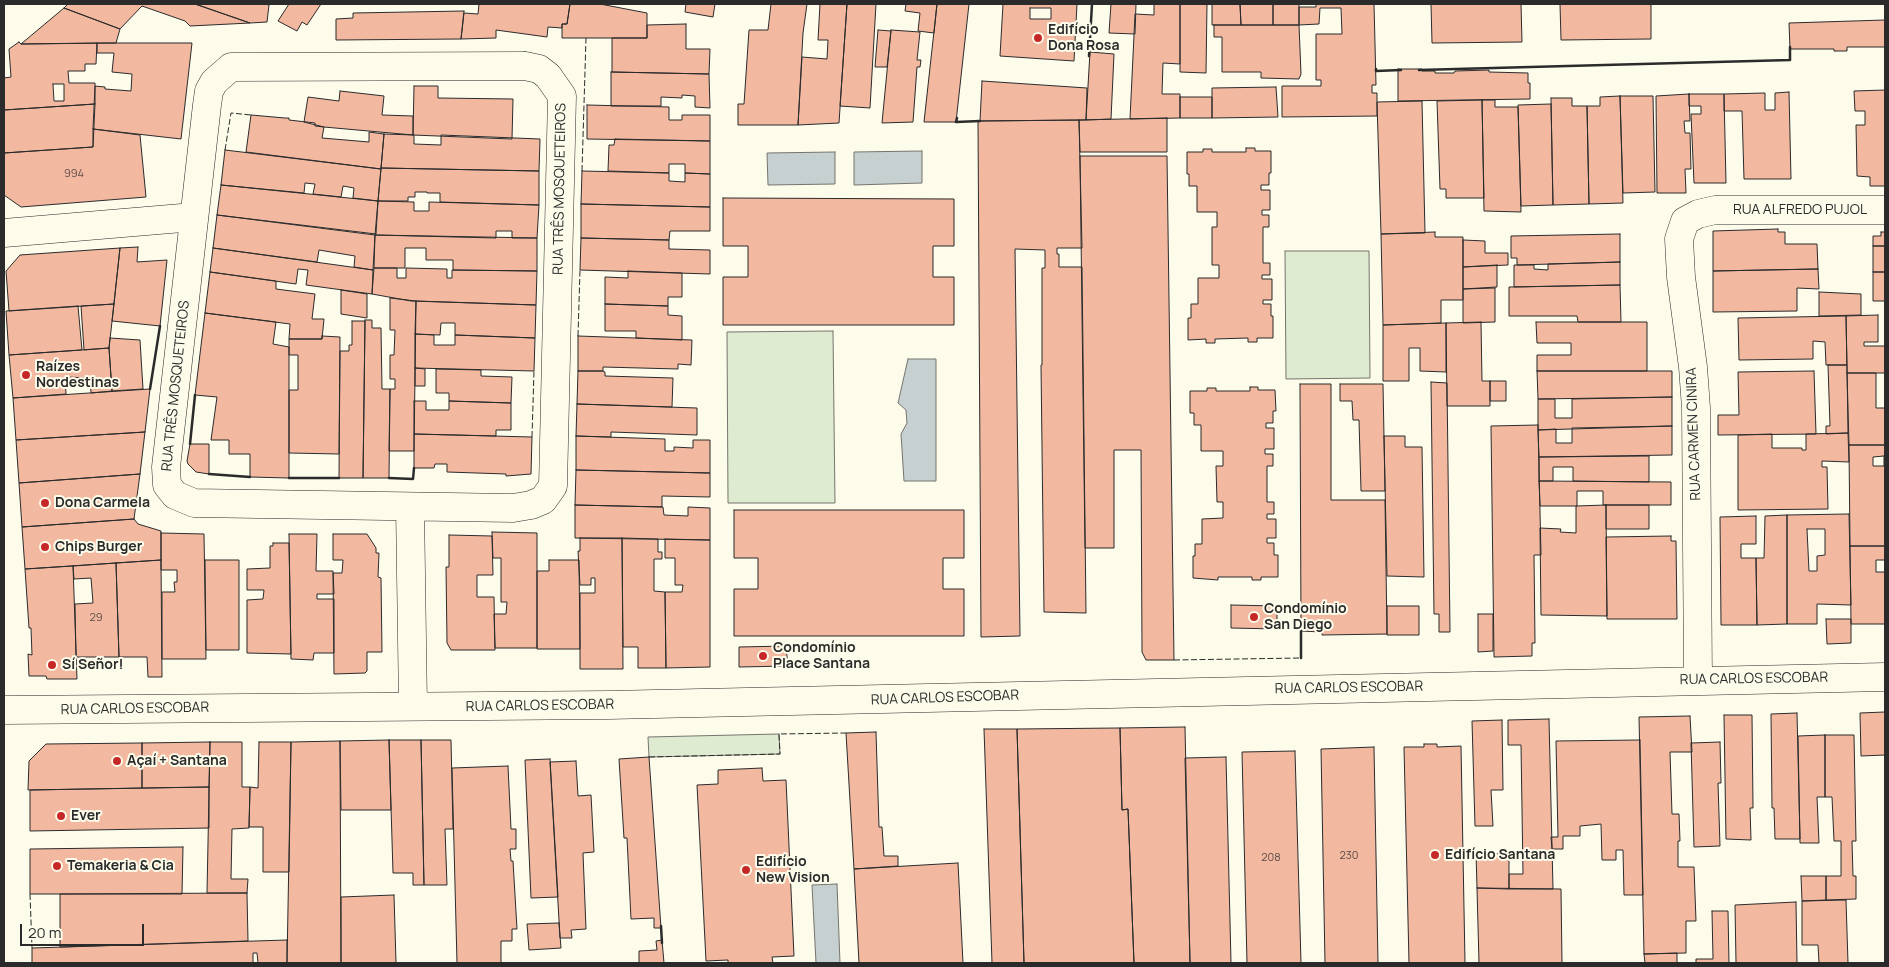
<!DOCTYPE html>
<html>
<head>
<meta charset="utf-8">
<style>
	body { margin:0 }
	#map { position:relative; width:1889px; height:967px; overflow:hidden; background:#fdfbea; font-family:Manrope,sans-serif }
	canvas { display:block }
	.frame { position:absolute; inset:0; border:5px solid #2b2b2b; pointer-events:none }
	.scale { position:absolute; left:20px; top:924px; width:124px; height:22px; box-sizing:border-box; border:2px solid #2b2b2b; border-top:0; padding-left:6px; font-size:15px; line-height:18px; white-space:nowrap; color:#2b2b2b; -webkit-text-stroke:4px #fdfbea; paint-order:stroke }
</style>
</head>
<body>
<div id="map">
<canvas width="1889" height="967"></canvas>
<div class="frame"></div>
<div class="scale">20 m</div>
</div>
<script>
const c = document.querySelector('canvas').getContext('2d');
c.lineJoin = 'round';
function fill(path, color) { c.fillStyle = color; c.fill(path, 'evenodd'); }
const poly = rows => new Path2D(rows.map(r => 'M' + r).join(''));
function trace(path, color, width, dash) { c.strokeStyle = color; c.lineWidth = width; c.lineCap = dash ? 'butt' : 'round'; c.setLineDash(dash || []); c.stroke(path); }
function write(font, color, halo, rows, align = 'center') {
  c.font = font + ' Manrope,sans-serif'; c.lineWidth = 4; c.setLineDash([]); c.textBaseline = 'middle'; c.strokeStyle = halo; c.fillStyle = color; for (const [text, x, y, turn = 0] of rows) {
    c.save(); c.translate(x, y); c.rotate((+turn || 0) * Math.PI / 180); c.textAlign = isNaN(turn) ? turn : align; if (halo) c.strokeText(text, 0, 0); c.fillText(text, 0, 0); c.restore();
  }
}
const green = poly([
	[1285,251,1369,251,1370,378,1286,379,1285,251],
	[833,331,835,503,728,503,727,332,833,331],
	[779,734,780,754,649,757,648,737,779,734]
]);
const water = poly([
	[922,151,922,183,854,185,854,152,922,151],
	[835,152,835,184,768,185,767,153,835,152],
	[908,359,936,359,936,481,904,481,901,434,907,423,906,410,898,403,908,359],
	[837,884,840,963,816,963,812,885,837,884]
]);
const building = poly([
	[68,4,195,4,250,23,190,26,185,21,142,6,120,29,64,8,68,4],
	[195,4,265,4,269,5,267,22,250,23,195,4],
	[289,4,321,4,307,25,302,22,297,31,278,21,289,4],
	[479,4,570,4,567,24,562,24,562,28,548,27,547,37,496,30,496,38,461,39,464,13,478,14,479,4],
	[570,4,600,4,647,13,647,38,562,38,562,24,567,24,570,4],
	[686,4,715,4,713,17,685,12,686,4],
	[771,4,807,4,803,33,798,125,738,125,738,104,744,104,749,30,768,30,771,4],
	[820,4,847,4,839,123,798,125,802,57,827,59,828,40,818,40,820,4],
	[847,4,876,4,870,108,840,106,847,4],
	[906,4,937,4,934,33,918,31,920,13,905,11,906,4],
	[937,4,969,4,956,122,924,122,937,4],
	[1003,4,1077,4,1074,61,1000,56,1003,4],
	[1030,8,1051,8,1051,19,1030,19,1030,8],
	[1111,4,1136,4,1135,34,1109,33,1111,4],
	[1154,4,1180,4,1180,64,1163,63,1162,94,1180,94,1180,118,1130,119,1135,14,1154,15,1154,4],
	[1180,4,1207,4,1206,73,1180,72,1180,4],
	[1212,4,1240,4,1241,25,1212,25,1212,4],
	[1240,4,1273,4,1273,25,1241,25,1240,4],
	[1273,4,1299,4,1299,25,1273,25,1273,4],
	[1316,4,1374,4,1376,85,1372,85,1372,93,1377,93,1377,116,1282,117,1282,86,1321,86,1321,80,1316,80,1316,34,1342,34,1341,8,1320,8,1319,24,1299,25,1299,7,1316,7,1316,4],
	[1431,4,1521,4,1522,42,1432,43,1431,4],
	[1560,4,1651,4,1651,39,1561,40,1560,4],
	[64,8,120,29,116,43,21,44,64,8],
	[464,11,461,39,336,40,336,19,353,18,353,13,464,11],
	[1885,20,1885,47,1847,47,1847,51,1834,51,1834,49,1790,49,1789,23,1885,20],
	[686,24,686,49,710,49,709,74,612,72,612,38,647,38,647,25,686,24],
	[1214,25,1299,25,1301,74,1299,79,1261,78,1261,72,1222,72,1222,37,1214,37,1214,25],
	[878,30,891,31,887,67,875,67,878,30],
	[891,30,920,32,917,60,921,60,920,67,917,67,913,122,882,123,891,30],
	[19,42,21,44,97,43,96,64,85,64,85,71,68,71,69,83,95,83,95,104,4,110,4,78,11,77,9,49,19,42],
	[53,84,64,84,64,101,54,101,53,84],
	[97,43,192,43,181,139,93,129,95,86,105,87,105,89,131,91,132,74,112,72,114,53,97,53,97,43],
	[1090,52,1114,54,1111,119,1086,120,1090,52],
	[1398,69,1422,69,1422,71,1435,71,1435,73,1454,73,1455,71,1489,70,1489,72,1528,73,1528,83,1530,83,1530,99,1398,101,1398,69],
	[611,72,709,74,710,108,695,107,695,96,682,95,682,98,661,97,661,106,611,106,611,72],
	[982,81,1087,88,1086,120,980,121,982,81],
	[414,86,438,86,438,98,513,99,512,139,413,135,414,86],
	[1276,87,1278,117,1212,118,1212,88,1276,87],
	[1885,90,1885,186,1870,186,1870,177,1857,176,1856,125,1865,125,1865,111,1855,111,1854,91,1885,90],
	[340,91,384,96,382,115,413,116,413,135,324,127,304,122,308,97,339,101,340,91],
	[1789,92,1791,179,1744,179,1742,111,1724,111,1724,94,1765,93,1765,110,1775,110,1775,93,1789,92],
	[1689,94,1690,121,1684,121,1685,133,1690,133,1691,169,1685,169,1686,193,1657,193,1656,96,1689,94],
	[1689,94,1724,94,1726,183,1694,183,1691,114,1701,114,1701,106,1689,106,1689,94],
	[1620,96,1623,203,1589,204,1587,106,1600,106,1600,97,1620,96],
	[1620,96,1653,96,1655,192,1623,193,1620,96],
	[1180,97,1212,97,1212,118,1180,118,1180,97],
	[1551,98,1572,98,1572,106,1587,106,1589,204,1553,205,1551,98],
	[1482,100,1484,198,1446,198,1446,189,1440,189,1437,101,1482,100],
	[1482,100,1495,100,1495,107,1518,107,1521,212,1484,211,1482,100],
	[1422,101,1425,233,1381,234,1377,102,1422,101],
	[95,104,93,147,4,153,4,110,95,104],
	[1551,104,1553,205,1521,206,1518,105,1551,104],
	[587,105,669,107,669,120,682,120,682,115,710,115,710,141,587,139,587,105],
	[251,115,285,118,289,118,289,120,315,123,315,126,324,127,322,138,369,142,369,132,384,134,381,169,246,152,251,115],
	[1167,118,1167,152,1080,152,1079,120,1167,118],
	[1079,120,1082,248,1057,248,1057,254,1059,254,1059,267,1082,267,1086,613,1044,612,1041,365,1042,365,1042,268,1045,268,1045,250,1015,249,1020,636,981,637,978,121,1079,120],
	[93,129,140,135,146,197,21,207,4,195,4,153,93,147,93,129],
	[384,134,414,135,414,144,441,145,441,135,540,139,539,171,381,168,384,134],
	[615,139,710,141,710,174,685,173,685,164,669,164,669,173,608,171,609,145,614,145,615,139],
	[1246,148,1255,148,1255,151,1271,151,1271,173,1269,173,1269,185,1261,185,1261,190,1270,190,1270,210,1262,210,1262,215,1269,215,1269,227,1263,227,1263,263,1270,263,1270,275,1262,275,1262,279,1272,279,1272,300,1263,300,1263,304,1271,304,1271,316,1273,316,1273,338,1257,338,1257,342,1248,342,1248,338,1215,339,1215,343,1206,343,1206,339,1188,340,1188,318,1191,318,1191,304,1198,304,1198,278,1219,278,1219,265,1212,265,1212,227,1217,227,1217,212,1197,212,1197,186,1189,186,1189,174,1187,174,1187,152,1203,152,1203,149,1212,149,1212,152,1246,152,1246,148],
	[225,150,381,169,378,201,353,198,354,188,343,186,341,197,313,194,315,184,305,183,304,193,221,185,225,150],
	[1080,156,1167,156,1174,660,1146,660,1142,652,1141,450,1114,450,1114,548,1085,548,1080,156],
	[381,168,539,171,539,205,440,202,440,193,427,193,427,192,415,192,415,197,408,197,408,201,378,201,381,168],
	[582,171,669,173,669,181,685,182,685,173,710,174,710,207,581,204,582,171],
	[221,185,378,201,376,234,217,215,221,185],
	[723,198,954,199,954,246,933,246,933,277,954,277,954,325,723,325,723,277,748,277,748,246,723,246,723,198],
	[378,201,414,202,414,211,429,211,429,202,539,205,537,238,512,238,512,231,496,231,496,238,375,235,378,201],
	[581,204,710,207,710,231,670,231,669,240,581,238,581,204],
	[217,215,375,235,373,270,354,267,355,256,319,250,317,262,213,248,217,215],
	[1778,229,1778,232,1785,232,1785,244,1817,244,1818,269,1713,271,1713,231,1778,229],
	[1435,232,1435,237,1463,237,1463,300,1441,300,1441,323,1383,325,1381,234,1435,232],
	[1881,232,1885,232,1885,246,1873,246,1873,236,1881,236,1881,232],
	[1620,234,1620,262,1517,265,1517,258,1511,258,1511,236,1620,234],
	[375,235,537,238,537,271,453,270,453,260,426,260,426,248,405,248,405,268,374,268,375,235],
	[581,238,669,240,669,249,710,250,710,274,580,270,581,238],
	[1463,240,1485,241,1485,253,1508,253,1508,265,1463,267,1463,240],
	[1873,246,1885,246,1885,272,1873,272,1873,246],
	[138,247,137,262,167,260,160,326,112,321,120,248,138,247],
	[120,248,114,304,9,311,6,271,20,255,120,248],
	[213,248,373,270,372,294,306,285,308,270,298,269,296,284,210,272,213,248],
	[1620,262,1620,285,1514,287,1514,265,1534,265,1534,269,1548,270,1548,264,1620,262],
	[1497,265,1497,287,1463,289,1463,267,1497,265],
	[374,268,397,268,397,278,406,278,406,268,447,269,447,278,452,278,452,270,537,271,536,305,411,301,372,294,374,268],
	[1818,269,1819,289,1797,288,1797,311,1713,312,1713,271,1818,269],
	[628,271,682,273,682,297,668,297,668,306,605,304,605,277,628,278,628,271],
	[210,272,276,281,276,289,315,294,312,319,324,319,322,339,289,339,290,324,205,313,210,272],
	[1873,272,1885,272,1885,301,1873,301,1873,272],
	[1620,285,1621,322,1578,322,1577,316,1509,316,1509,287,1620,285],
	[1495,288,1495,322,1463,323,1463,289,1495,288],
	[341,290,367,294,367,318,341,314,341,290],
	[1819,292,1861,294,1861,315,1819,316,1819,292],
	[390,298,416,301,414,451,389,451,390,389,395,389,395,379,390,379,390,355,394,355,395,330,390,330,390,298],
	[416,301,536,305,535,338,455,335,455,323,441,323,440,335,415,334,416,301],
	[114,304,109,348,84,350,81,306,114,304],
	[605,304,668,306,668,315,682,316,682,340,636,338,636,331,605,331,605,304],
	[78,306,82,350,9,355,6,311,78,306],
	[205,313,276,322,273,344,289,347,289,478,250,477,250,454,229,454,229,440,211,440,217,397,195,395,205,313],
	[1878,315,1878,342,1864,342,1864,346,1885,346,1885,373,1847,373,1846,316,1878,315],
	[1846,316,1847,365,1826,365,1825,342,1813,341,1813,359,1739,360,1738,318,1846,316],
	[365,320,372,320,372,328,381,328,382,389,390,389,389,478,363,478,365,320],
	[352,321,365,321,363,478,339,478,340,351,349,351,349,345,352,345,352,321],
	[1481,322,1482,381,1490,381,1490,406,1447,406,1446,323,1481,322],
	[1536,322,1647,322,1647,371,1537,371,1537,355,1571,355,1571,343,1537,343,1536,322],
	[1446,323,1446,372,1420,371,1420,348,1409,348,1409,381,1383,381,1383,325,1446,323],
	[415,334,434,335,434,345,455,345,455,335,535,338,534,371,415,368,415,334],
	[322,336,340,337,339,454,289,453,289,390,298,390,298,355,289,355,289,339,322,339,322,336],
	[578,336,692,340,691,365,678,364,678,369,603,367,603,371,578,371,578,336],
	[110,338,140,340,143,389,112,391,109,348,110,338],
	[109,348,112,391,91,393,90,378,65,377,66,394,13,398,9,355,109,348],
	[1828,365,1847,365,1848,433,1826,434,1826,426,1830,426,1828,365],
	[415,368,425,369,425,386,415,386,415,368],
	[436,369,481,370,481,376,512,377,511,403,449,401,449,393,436,393,436,369],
	[578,371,603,371,605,372,605,376,673,378,672,407,577,404,578,371],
	[1537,371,1672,371,1672,397,1538,399,1537,371],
	[1814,371,1816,434,1718,435,1718,415,1739,415,1738,372,1814,371],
	[1847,373,1876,373,1876,408,1885,408,1885,445,1849,445,1847,373],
	[1490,381,1506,381,1506,401,1490,401,1490,381],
	[1431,382,1447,383,1450,632,1439,632,1439,614,1434,614,1431,382],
	[1300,384,1331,384,1331,500,1385,500,1387,634,1322,635,1322,632,1301,631,1300,384],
	[1340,384,1383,384,1385,491,1361,491,1359,420,1353,420,1352,401,1340,401,1340,384],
	[1250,387,1258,387,1258,390,1275,390,1276,411,1273,411,1273,423,1266,423,1266,428,1274,428,1274,449,1265,449,1265,454,1273,454,1273,466,1267,466,1267,502,1274,502,1274,514,1267,514,1267,519,1276,519,1276,538,1267,538,1267,543,1274,543,1274,555,1278,555,1278,577,1261,577,1261,580,1252,580,1252,577,1218,577,1218,580,1193,578,1193,556,1195,556,1195,544,1202,544,1202,519,1223,518,1223,502,1217,502,1216,466,1223,466,1223,451,1201,451,1201,425,1194,425,1194,413,1190,413,1190,391,1207,391,1207,388,1216,388,1216,391,1250,391,1250,387],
	[150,389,145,432,16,440,13,398,150,389],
	[1672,397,1672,426,1538,430,1538,399,1555,399,1555,418,1572,418,1572,399,1672,397],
	[414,401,426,401,426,410,449,410,449,401,511,403,511,430,496,430,496,436,414,434,414,401],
	[577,404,697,408,697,435,611,432,611,437,576,436,577,404],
	[1538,425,1541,555,1534,555,1535,643,1532,643,1532,656,1494,657,1491,426,1538,425],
	[1672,426,1672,455,1539,457,1538,430,1556,429,1556,443,1572,443,1572,428,1672,426],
	[145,432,140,474,19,483,16,440,145,432],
	[1848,433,1849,462,1822,461,1822,467,1827,467,1828,509,1738,510,1738,435,1772,434,1772,448,1802,448,1802,450,1806,450,1806,434,1848,433],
	[414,434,532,437,531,474,506,476,506,474,447,472,447,464,435,464,434,468,414,468,414,434],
	[576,436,665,439,665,451,674,451,674,447,693,448,693,440,710,440,710,473,576,470,576,436],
	[1384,436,1405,436,1405,447,1422,447,1424,577,1387,576,1384,436],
	[190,444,209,444,209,474,196,472,188,464,187,461,190,444],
	[1849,445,1885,445,1885,546,1850,546,1849,445],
	[1884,456,1884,466,1873,466,1873,457,1884,456],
	[1649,456,1649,482,1573,481,1573,467,1553,467,1553,481,1539,481,1539,457,1649,456],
	[576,470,710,473,710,497,662,496,662,507,575,505,576,470],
	[140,474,134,519,22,527,19,483,140,474],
	[1539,481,1671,482,1671,505,1603,505,1603,491,1577,491,1577,506,1540,506,1539,481],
	[575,505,663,507,664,515,688,516,688,507,710,508,710,540,575,538,575,505],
	[1606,505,1649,505,1649,529,1606,529,1606,505],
	[1606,505,1607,616,1541,615,1540,528,1561,529,1560,532,1576,533,1576,506,1606,505],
	[734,510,964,510,964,558,943,558,943,589,964,589,964,636,734,636,734,589,758,589,758,558,734,558,734,510],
	[1849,514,1851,605,1817,604,1817,624,1787,624,1787,515,1849,514],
	[1807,529,1825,529,1825,555,1817,556,1817,571,1809,571,1807,529],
	[1787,515,1787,624,1757,625,1756,558,1764,558,1765,516,1787,515],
	[1756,516,1756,544,1741,544,1741,558,1756,558,1757,625,1721,625,1720,517,1756,516],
	[134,519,138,524,161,531,161,560,25,569,22,527,134,519],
	[492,532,537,533,537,648,495,648,494,614,506,614,507,602,501,602,501,558,493,558,492,532],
	[161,533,204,534,206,659,162,659,162,592,175,592,174,582,177,582,177,570,161,570,161,533],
	[289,534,317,534,316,571,333,571,334,594,317,594,317,599,334,599,334,653,314,653,313,660,291,659,289,534],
	[333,534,367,534,376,548,376,553,379,553,378,577,381,578,382,652,367,652,367,671,365,673,334,674,333,573,342,573,343,560,333,560,333,534],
	[449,535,492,536,493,575,477,575,477,597,494,597,495,650,451,650,447,643,446,567,449,567,449,535],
	[1671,536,1671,541,1676,541,1677,619,1607,619,1606,537,1671,536],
	[580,538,622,538,623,669,580,669,580,593,595,593,595,578,591,578,591,585,580,585,578,551,580,551,580,538],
	[622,538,658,539,658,552,662,552,662,559,654,559,654,591,665,592,666,668,638,668,638,647,623,647,622,538],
	[665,539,710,540,710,667,666,668,665,592,682,592,683,585,675,585,675,558,665,558,665,539],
	[273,543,289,543,291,654,247,653,247,600,263,599,264,590,247,590,247,569,270,568,270,546,273,546,273,543],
	[1850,546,1885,546,1885,560,1876,560,1876,572,1885,572,1885,624,1851,624,1850,546],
	[161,560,162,677,148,677,147,657,119,657,116,563,161,560],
	[205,560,239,560,239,650,206,650,205,560],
	[549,560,579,560,580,649,537,649,537,571,549,571,549,560],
	[116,563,119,657,76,657,75,604,93,603,91,578,74,579,73,566,116,563],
	[73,566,77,679,47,679,46,676,29,676,28,654,32,655,31,628,29,628,25,569,73,566],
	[1231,605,1277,606,1277,629,1231,628,1231,605],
	[1387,606,1419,606,1419,635,1387,635,1387,606],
	[1478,614,1493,614,1493,651,1478,652,1478,614],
	[1826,619,1851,619,1851,643,1827,644,1826,619],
	[786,646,788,666,739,667,739,647,786,646],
	[1885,712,1885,755,1861,756,1860,713,1885,712],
	[1797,713,1800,839,1775,839,1774,808,1772,808,1771,714,1797,713],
	[1724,715,1752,715,1753,808,1750,808,1751,840,1726,839,1724,715],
	[1690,716,1692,752,1670,752,1672,814,1679,814,1680,841,1678,841,1678,867,1694,867,1696,921,1686,921,1686,953,1644,954,1639,717,1690,716],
	[1549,719,1553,889,1509,889,1509,874,1523,874,1521,745,1508,745,1508,720,1549,719],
	[1502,720,1503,790,1491,790,1493,826,1475,826,1472,721,1502,720],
	[1185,727,1190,963,1134,963,1128,809,1122,810,1120,728,1185,727],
	[1120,728,1122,810,1128,809,1134,963,1024,963,1017,729,1120,728],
	[984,729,1017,729,1024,963,992,963,984,729],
	[876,732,879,827,882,827,884,856,898,856,898,866,854,869,846,733,876,732],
	[1825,735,1825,797,1817,797,1819,843,1800,843,1798,736,1825,735],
	[1825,735,1854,735,1856,841,1852,841,1853,876,1856,876,1856,899,1826,900,1826,876,1841,876,1841,841,1834,841,1832,797,1825,797,1825,735],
	[389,740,421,740,424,885,413,885,413,873,393,873,389,740],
	[389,740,391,810,341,810,340,741,389,740],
	[421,740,451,740,453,829,445,829,447,885,424,885,421,740],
	[1640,740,1643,895,1624,895,1623,850,1616,850,1616,860,1602,860,1601,824,1580,826,1580,836,1563,836,1563,849,1552,849,1551,837,1558,837,1556,741,1640,740],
	[340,741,341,963,287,963,291,742,340,741],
	[210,742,242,742,242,787,250,787,249,828,232,829,231,879,248,879,247,893,207,893,210,742],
	[210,742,209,787,142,788,142,743,210,742],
	[259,742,291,742,289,872,263,872,263,827,249,827,250,787,258,788,259,742],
	[1720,742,1721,783,1718,783,1720,846,1694,847,1691,743,1720,742],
	[142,743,142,788,28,790,29,761,46,744,142,743],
	[1424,744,1437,744,1437,747,1461,746,1465,963,1409,963,1404,747,1424,747,1424,744],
	[1374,747,1378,963,1325,963,1321,749,1374,747],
	[1295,751,1301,963,1247,963,1242,752,1295,751],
	[649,757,661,928,654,928,654,918,631,919,627,838,624,838,619,759,649,757],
	[1226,757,1231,963,1190,963,1185,758,1226,757],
	[550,759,558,897,531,898,525,760,550,759],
	[576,761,578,796,591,795,594,852,583,853,586,929,571,930,572,938,560,938,550,762,576,761],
	[508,766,511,829,516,829,516,849,510,849,511,861,513,861,517,929,512,929,512,941,501,941,501,963,457,963,452,768,508,766],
	[762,768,763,781,786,780,794,956,772,957,773,963,728,963,728,960,706,961,697,785,718,784,718,770,762,768],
	[209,787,209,828,30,831,30,790,209,787],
	[183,847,182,894,30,894,30,849,183,847],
	[1476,853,1509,854,1509,889,1477,888,1476,853],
	[958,863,963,963,859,963,854,869,958,863],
	[1801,876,1826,876,1826,900,1802,901,1801,876],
	[1477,888,1561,889,1562,963,1479,963,1477,888],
	[247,893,248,941,60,947,60,894,247,893],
	[394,895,396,963,341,963,341,897,394,895],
	[1846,900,1848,963,1819,963,1818,945,1802,945,1802,901,1846,900],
	[1796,902,1797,963,1736,963,1735,905,1796,902],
	[1712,911,1728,911,1729,963,1696,963,1696,959,1713,959,1712,911],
	[559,923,561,948,529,950,527,924,559,923],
	[287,940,287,963,258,963,257,953,253,953,253,963,32,963,32,948,287,940],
	[662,940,664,963,639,963,639,951,657,950,656,941,662,940],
	[1644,954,1677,953,1677,963,1645,963,1644,954]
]);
const street = poly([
	[525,66,539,69,548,76,562,96,553,486,543,500,531,505,513,508,194,503,175,495,167,485,166,467,207,105,209,91,214,82,231,67,525,66],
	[4,233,194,217],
	[410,507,413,706],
	[1698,681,1696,408,1693,367,1681,277,1679,239,1685,221,1698,214,1715,210,1885,210],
	[4,710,609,705,1885,677]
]);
const fence = poly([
	[225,150,231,113,251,115],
	[582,171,586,38],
	[578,336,580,270],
	[532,437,534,371],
	[1174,660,1301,658],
	[649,757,780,754,779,734,846,733],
	[30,894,32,948]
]);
const wall = poly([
	[1089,56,1092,4],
	[1376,69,1376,71,1401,70],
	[1419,70,1790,60,1790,47],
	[957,118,956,122,980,121],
	[150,389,160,326],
	[190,444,195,395],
	[209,474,250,477],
	[289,478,339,478],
	[389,478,413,479,414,468],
	[1301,628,1301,658],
	[661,926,662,943]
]);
const markers = [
	[1038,38,5,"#c62828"],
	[26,375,5,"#c62828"],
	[45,503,5,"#c62828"],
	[45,547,5,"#c62828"],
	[1254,617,5,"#c62828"],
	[763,656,5,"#c62828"],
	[52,665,5,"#c62828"],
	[117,761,5,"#c62828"],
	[61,816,5,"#c62828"],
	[1435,855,5,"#c62828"],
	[57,866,5,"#c62828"],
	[746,870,5,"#c62828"]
];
const numberNames = [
	["994",74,174],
	["29",96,618],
	["230",1349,856],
	["208",1271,858]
];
const poiNames = [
	["Edifício",1048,30],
	["Dona Rosa",1048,46],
	["Raízes",36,367],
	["Nordestinas",36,383],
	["Dona Carmela",55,503],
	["Chips Burger",55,547],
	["Condomínio",1264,609],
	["San Diego",1264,625],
	["Condomínio",773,648],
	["Place Santana",773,664],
	["Sí Señor!",62,665],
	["Açaí + Santana",127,761],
	["Ever",71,816],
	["Edifício Santana",1445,855],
	["Edifício",756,862],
	["New Vision",756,878],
	["Temakeria & Cia",67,866]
];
const streetNames = [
	["RUA TRÊS MOSQUETEIROS",560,189,-89],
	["RUA ALFREDO PUJOL",1800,210],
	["RUA TRÊS MOSQUETEIROS",176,386,-84],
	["RUA CARMEN CINIRA",1694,434,-92],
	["RUA CARLOS ESCOBAR",1754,679,-1],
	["RUA CARLOS ESCOBAR",1349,688,-1],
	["RUA CARLOS ESCOBAR",945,698,-2],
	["RUA CARLOS ESCOBAR",540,706,-1],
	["RUA CARLOS ESCOBAR",135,709,-1]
];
fill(green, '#deebd1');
trace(green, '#74746e', 1);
fill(water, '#c7d0d0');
trace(water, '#74746e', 1);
fill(building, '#f2b8a0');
trace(building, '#2b2b2b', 1);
trace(street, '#2b2b2b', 29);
trace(street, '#fdfbea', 28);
trace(fence, '#2b2b2b', 1, [6, 2.5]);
trace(wall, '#2b2b2b', 2.5);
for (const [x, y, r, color] of markers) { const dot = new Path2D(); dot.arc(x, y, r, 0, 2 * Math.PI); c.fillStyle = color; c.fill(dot); trace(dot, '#fdfbea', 2); }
write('11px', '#5d4e48', null, numberNames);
write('bold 14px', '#2b2b2b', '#fdfbea', poiNames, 'left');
write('14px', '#2b2b2b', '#fdfbea', streetNames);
</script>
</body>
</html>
